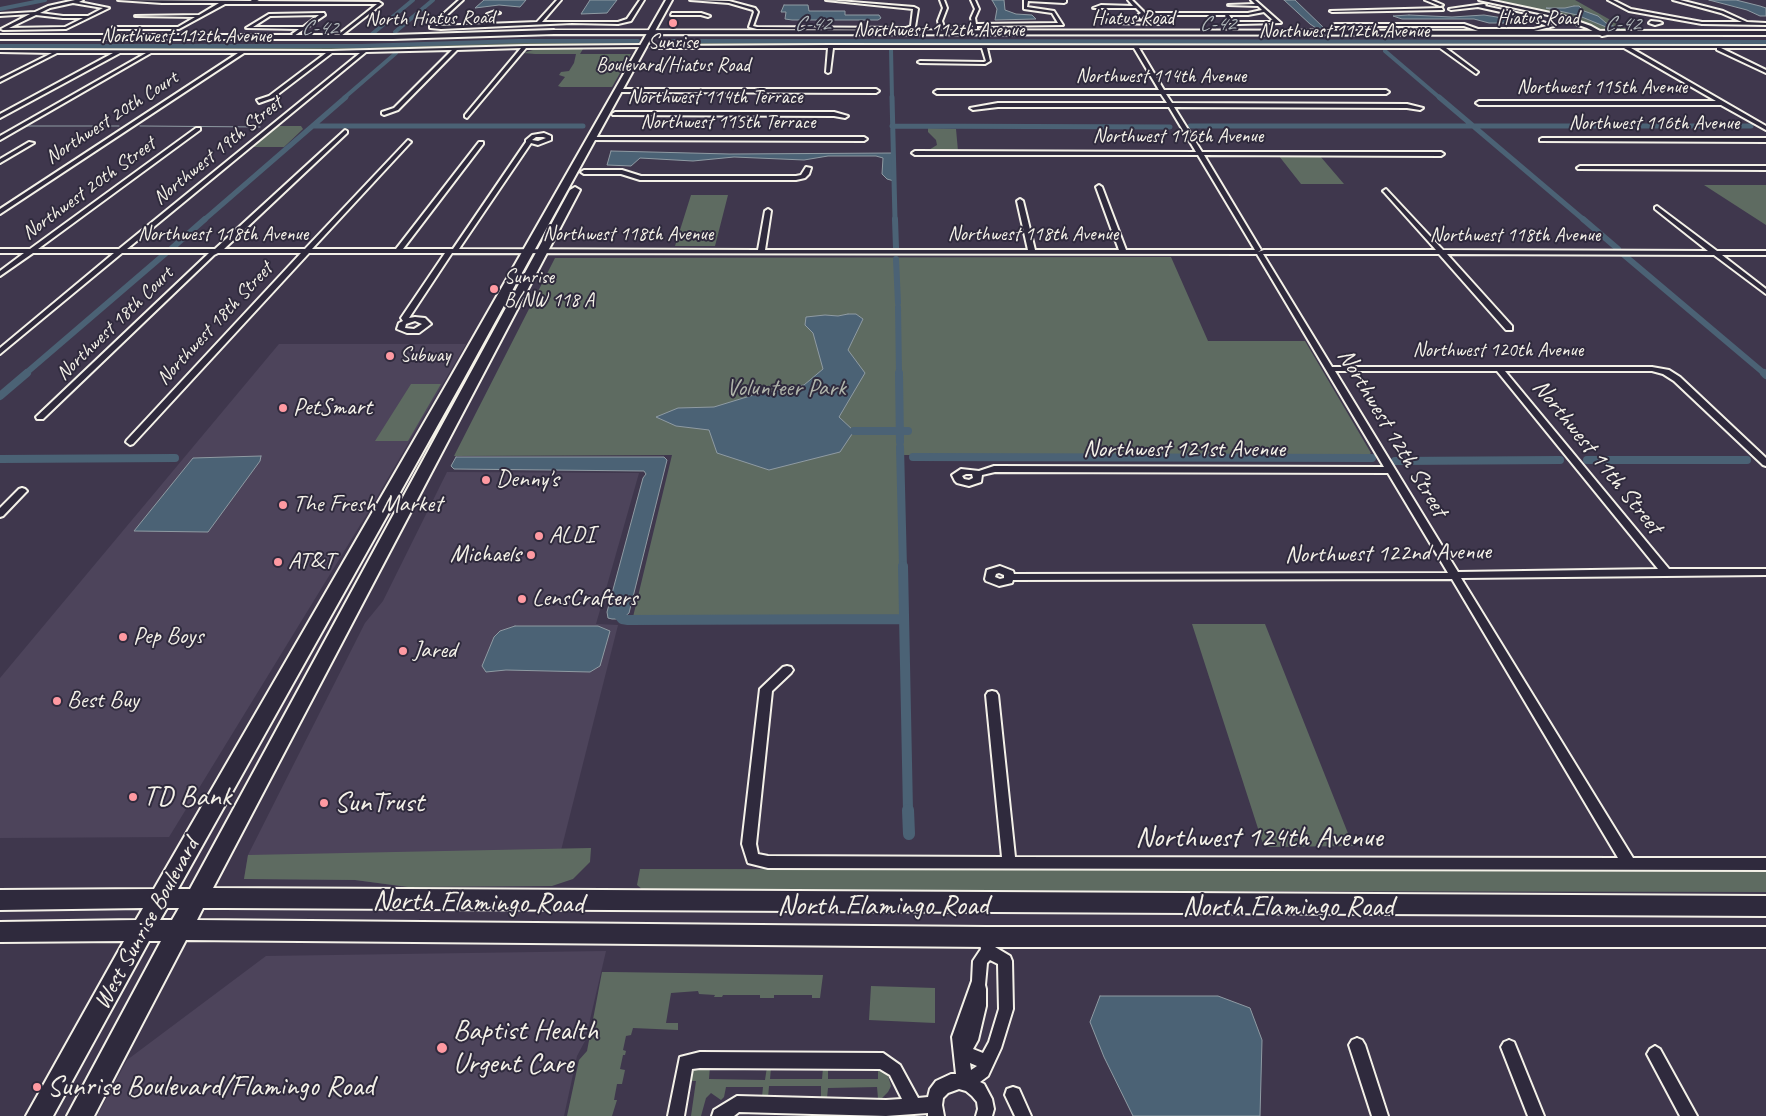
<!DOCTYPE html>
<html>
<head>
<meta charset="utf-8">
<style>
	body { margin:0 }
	canvas { display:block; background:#3f374d }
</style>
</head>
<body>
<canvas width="1766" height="1116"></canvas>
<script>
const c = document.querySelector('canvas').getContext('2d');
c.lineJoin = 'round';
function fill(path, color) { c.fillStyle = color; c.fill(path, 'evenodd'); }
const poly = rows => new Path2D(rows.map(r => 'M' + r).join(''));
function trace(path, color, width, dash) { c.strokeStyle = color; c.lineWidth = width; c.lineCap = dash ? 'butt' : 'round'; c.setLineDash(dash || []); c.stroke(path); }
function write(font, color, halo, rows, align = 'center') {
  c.font = font + ' Caveat,sans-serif'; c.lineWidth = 4; c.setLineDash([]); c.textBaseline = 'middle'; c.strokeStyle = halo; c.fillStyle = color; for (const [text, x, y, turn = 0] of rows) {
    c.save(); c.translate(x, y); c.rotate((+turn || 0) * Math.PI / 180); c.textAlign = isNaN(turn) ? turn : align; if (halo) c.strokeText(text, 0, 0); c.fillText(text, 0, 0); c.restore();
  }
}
const built = poly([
	[279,344,466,344,370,509,169,837,0,838,0,678],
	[447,472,639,473,596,624,618,625,552,886,408,887,355,880,244,879,248,855,365,623,383,601],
	[606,951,585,1041,577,1056,564,1116,97,1116,127,1060,266,956]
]);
const green = poly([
	[1491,0,1575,0,1630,31,1603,31,1556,14],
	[661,42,1766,43,1766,46,665,46,660,44],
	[512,43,640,43,633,46,505,46,325,51,0,51,0,48,338,47],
	[536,49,583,49,580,54,631,54,612,87,561,87,558,86,565,77,559,75,561,72,569,71,574,63,576,54,535,54,523,53],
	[276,126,301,126,303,129,284,147,251,147],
	[928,128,956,129,958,151,927,151,937,145,936,140,928,132],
	[1279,156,1320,156,1344,184,1301,184],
	[1704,185,1766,185,1766,225],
	[691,195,728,195,715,246,675,246],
	[1171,257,1208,341,1305,341,1371,453,1369,455,898,455,903,616,633,617,672,455,454,456,555,258],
	[411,384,441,384,408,441,375,441],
	[1192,624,1265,624,1353,846,1264,847],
	[591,848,590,862,573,879,552,886,408,887,355,880,244,879,248,855],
	[640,869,1766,870,1766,892,643,890,637,885],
	[602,972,610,972,823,975,820,998,812,998,812,995,774,995,774,998,760,998,760,995,723,995,722,997,714,997,715,995,699,994,698,991,671,993,666,1023,678,1023,678,1030,633,1028,631,1035,626,1036,623,1050,626,1051,625,1055,623,1055,620,1069,625,1070,622,1084,617,1084,614,1100,617,1100,612,1116,567,1116,579,1060,587,1051],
	[871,986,935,988,935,1023,869,1020],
	[710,1066,709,1079,765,1080,767,1067,771,1068,770,1079,822,1079,823,1068,828,1070,828,1079,878,1079,878,1069,880,1069,887,1072,891,1086,888,1092,882,1098,878,1098,877,1087,828,1088,827,1098,824,1100,821,1098,821,1086,769,1086,768,1098,762,1097,763,1087,726,1087,724,1097,721,1100,711,1093,706,1098,701,1116,691,1116,696,1081,688,1081,688,1078,692,1069,698,1067]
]);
const water = poly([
	[484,0,526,0,520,7,499,5,475,8,484,0],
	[590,0,617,0,607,13,581,14,590,0],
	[992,0,1004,0,1005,10,1016,14,1032,15,1036,19,995,20,997,9,992,0],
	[1284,0,1295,0,1325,29,1316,28,1310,24,1284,0],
	[1709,0,1736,0,1760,6,1766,8,1766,16,1760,16,1747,10,1709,0],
	[784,5,808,5,809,11,845,11,845,15,879,15,881,18,878,20,792,20,785,19,786,12,781,12,784,5],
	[1574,6,1579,6,1584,11,1598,16,1606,23,1620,29,1611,29,1577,15,1546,8,1565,8,1574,6],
	[1409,15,1452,17,1484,15,1503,18,1511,23,1489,23,1474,19,1402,19,1393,16,1409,15],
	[611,151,730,154,893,153,894,181,887,179,882,174,883,158,876,156,828,156,804,160,734,157,693,161,640,158,631,166,607,165,611,151],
	[848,314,856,314,863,319,848,350,865,373,839,417,854,431,840,452,769,470,717,453,709,430,676,426,656,417,678,408,714,407,750,396,804,385,823,369,813,333,805,325,806,317,825,315,838,316,848,314],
	[261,456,260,461,208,532,134,531,193,458,261,456],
	[456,457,664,457,667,460,629,613,622,619,612,619,608,618,607,612,643,478,646,474,644,471,454,469,451,466,456,457],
	[515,626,598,626,610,631,600,666,590,672,506,670,486,672,482,666,494,637,500,631,515,626],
	[1100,996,1218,996,1250,1008,1262,1040,1260,1116,1133,1116,1104,1057,1090,1022,1100,996]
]);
const stream = poly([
	[27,126,119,126],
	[140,126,260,127]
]);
const canalFar5 = poly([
	[0,9,45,0],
	[395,32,433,0],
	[372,34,413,0],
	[668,41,1766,42],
	[0,46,361,46,519,41,638,41],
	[891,49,892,98],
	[1385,51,1440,98],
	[344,98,396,53]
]);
const canalFar4 = poly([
	[892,97,895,220],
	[1439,97,1584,220],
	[313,126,583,126],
	[892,126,1170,127],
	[1190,126,1751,126],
	[204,220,346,97]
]);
const canalFar3 = poly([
	[895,219,896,248],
	[1583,219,1618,249],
	[171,249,205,219],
	[1624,255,1765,374],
	[896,259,898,303],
	[898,307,899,374],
	[25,374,166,253]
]);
const canalFar2 = poly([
	[899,373,900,442],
	[1764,373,1766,375],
	[0,396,27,373],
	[854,431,908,431],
	[900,447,903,568],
	[913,457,1372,458],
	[0,459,175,458],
	[1587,460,1747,460],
	[1395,461,1560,460]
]);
const canalFar1 = poly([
	[903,566,908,811],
	[619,609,618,614,622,619,628,620,904,619]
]);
const canal = poly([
	[908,810,909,834]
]);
const minor = poly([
	[75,0,83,0,79,2,109,8,66,29,3,30,1,29,30,14,0,16,0,14,35,12,48,6,75,0],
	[73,3,103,8,88,16,63,16,40,13,50,8,73,3],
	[36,15,63,18,83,18,65,27,9,28,36,15],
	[118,0,379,2,382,4,341,36,339,34,377,4,225,4,179,29,115,29,113,27,178,27,195,17,135,16,199,15,219,3,162,3,118,0],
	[459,0,463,0,435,26,537,22,557,0,561,0,542,22,618,22,627,19,640,0,644,0,631,21,618,24,572,23,441,29,430,28,430,26,459,0],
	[690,0,729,1,755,8,758,12,753,26,757,27,906,28,911,26,913,9,826,0,914,7,918,9,915,27,906,30,757,29,749,27,754,12,753,10,729,3,690,0],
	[940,0,944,0,947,8,942,21,944,27,969,28,973,27,971,18,975,9,971,0,975,0,979,9,975,18,976,24,1058,23,1052,13,1024,9,1024,0,1066,0,1066,2,1064,3,1028,1,1027,7,1054,11,1063,25,977,26,977,29,969,30,940,29,938,21,943,8,940,0],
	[1128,0,1132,0,1145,13,1248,13,1262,10,1258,6,1228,5,1255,4,1251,0,1255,0,1281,23,1239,24,1230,23,1225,15,1144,15,1141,19,1138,15,1141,13,1136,8,1093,8,1101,5,1133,6,1128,0],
	[1264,12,1275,22,1239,22,1233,21,1229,15,1248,15,1264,12],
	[1425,0,1431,0,1443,5,1440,6,1425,0],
	[1608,0,1613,0,1631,9,1702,22,1742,22,1721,13,1673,0,1680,0,1723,11,1747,22,1766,23,1766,25,1702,24,1629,11,1608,0],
	[1484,4,1486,5,1485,6,1521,14,1554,26,1534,31,1478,31,1464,26,1335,26,1333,25,1335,24,1464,24,1478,29,1534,29,1547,26,1519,16,1478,7,1451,10,1449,9,1484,4],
	[1442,8,1443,10,1332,12,1330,11,1442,8],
	[495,11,500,13,489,15,487,14,495,11],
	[324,13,325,15,294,36,292,34,299,29,246,28,269,14,324,13],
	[319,15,303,27,253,27,270,16,319,15],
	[672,13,701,13,710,16,708,17,701,15,671,15,672,13],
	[1113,21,1161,22,1163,23,1161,24,1111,23,1113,21],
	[1651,21,1660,22,1662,23,1655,25,1649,23,1651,21],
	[642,45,644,47,526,48,467,118,465,117,465,115,521,48,457,50,398,110,384,115,382,114,382,112,394,108,452,50,366,52,127,249,215,249,345,130,347,131,347,133,224,249,305,249,408,140,411,142,410,143,312,249,396,249,479,142,483,142,483,144,403,249,453,249,526,142,526,140,532,135,544,133,551,136,551,140,538,145,531,143,459,249,758,250,765,211,768,209,771,211,765,250,1028,250,1017,201,1020,199,1023,201,1035,250,1119,250,1096,187,1099,185,1102,187,1126,250,1255,250,1198,155,915,155,912,153,915,151,1196,152,1169,107,998,107,973,110,970,108,998,103,1167,103,1161,94,937,94,934,92,937,90,1159,90,1134,48,987,48,990,61,985,64,920,63,918,62,920,61,984,62,986,61,982,48,833,48,830,72,828,73,826,72,828,48,653,48,651,47,653,46,831,45,1766,46,1766,48,1721,48,1766,70,1766,73,1717,50,1717,48,1631,48,1766,126,1766,130,1721,105,1479,105,1476,103,1479,101,1716,101,1624,48,1446,48,1478,72,1476,74,1440,48,1139,48,1164,90,1386,90,1389,92,1386,94,1166,94,1172,103,1407,104,1423,108,1420,110,1407,108,1174,107,1202,152,1441,152,1444,154,1441,156,1204,155,1261,250,1258,252,1264,250,1436,250,1384,192,1383,191,1386,189,1443,250,1708,251,1655,209,1655,207,1657,206,1717,251,1766,251,1766,255,1722,255,1766,289,1766,294,1714,255,1447,254,1512,326,1512,330,1506,330,1439,254,1263,254,1332,367,1652,367,1669,370,1680,377,1766,458,1766,466,1763,465,1674,381,1663,374,1652,371,1505,371,1669,569,1766,569,1766,575,1461,578,1633,858,1766,858,1766,870,768,868,748,863,742,844,760,689,783,667,787,666,791,667,793,670,791,673,772,691,756,844,758,854,768,856,1002,857,986,695,988,692,992,691,996,692,998,695,1015,857,1618,858,1452,579,1013,580,1012,583,999,586,986,581,985,579,987,570,1000,566,1013,571,1014,574,1448,573,1388,473,995,472,982,475,981,482,969,486,957,483,955,481,952,475,961,469,979,471,994,466,1384,467,1257,254,452,253,409,318,415,317,425,318,431,324,419,333,407,333,397,329,399,323,403,321,401,318,445,253,309,253,133,444,130,445,126,442,127,440,301,253,218,253,214,255,43,419,37,419,36,417,209,253,122,253,0,354,0,348,114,253,33,253,0,276,0,271,24,253,0,253,0,249,30,249,196,128,200,128,200,130,38,249,119,249,360,53,332,53,273,98,259,103,257,100,269,96,326,53,244,53,0,214,0,209,238,53,151,53,0,140,0,136,146,53,120,53,0,118,0,114,113,53,57,53,0,82,0,79,52,53,0,52,0,50,331,51,525,46,642,45],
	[536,137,543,137,546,138,538,141,532,140,536,137],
	[415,321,422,324,414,329,405,328,406,324,415,321],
	[1335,371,1497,371,1658,569,1458,572,1335,371],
	[966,474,972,474,973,478,969,480,964,479,962,476,966,474],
	[999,573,1004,575,1004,578,1000,579,995,577,996,574,999,573],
	[618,89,876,89,879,91,876,93,616,92,618,89],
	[615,112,834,112,848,116,845,118,834,116,613,115,612,114,615,112],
	[591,137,864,137,867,139,864,141,589,140,588,139,591,137],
	[1542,138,1766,138,1766,142,1540,141,1540,139,1542,138],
	[29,142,34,143,0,163,0,159,29,142],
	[1580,166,1766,166,1766,170,1578,169,1577,168,1580,166],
	[806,167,811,168,809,174,805,178,796,180,640,180,621,174,584,174,581,172,584,170,622,170,641,176,796,176,801,175,806,167],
	[22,488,25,489,27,491,25,493,3,516,0,517,0,508,19,489,22,488],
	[986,931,991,933,995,947,1010,956,1012,961,1013,1009,1001,1048,988,1076,980,1082,984,1084,992,1099,994,1109,992,1116,976,1116,978,1109,977,1102,972,1096,966,1091,959,1089,948,1093,943,1098,942,1105,944,1116,928,1116,928,1113,886,1116,739,1112,734,1116,712,1116,714,1110,737,1096,886,1100,902,1099,890,1075,880,1069,700,1068,692,1069,684,1116,668,1116,680,1057,700,1052,883,1053,900,1065,918,1098,928,1097,930,1089,936,1081,951,1074,956,1074,952,1037,972,981,973,961,981,949,979,937,981,933,986,931],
	[990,960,998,964,999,1009,989,1042,983,1053,973,1049,978,1040,986,1006,986,989,985,985,987,963,990,960],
	[970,1063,977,1066,971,1070,970,1063],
	[1357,1038,1362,1040,1365,1045,1388,1116,1372,1116,1349,1045,1352,1040,1357,1038],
	[1509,1040,1514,1042,1544,1116,1528,1116,1501,1047,1504,1042,1509,1040],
	[1655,1046,1660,1049,1697,1116,1680,1116,1647,1054,1650,1049,1655,1046],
	[1013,1087,1019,1089,1031,1116,1015,1116,1005,1095,1007,1089,1013,1087]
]);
const tertiary = poly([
	[259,0,252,4,249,2,252,0,259,0],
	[1479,0,1489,0,1560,15,1591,26,1607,35,1602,36,1587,28,1557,17,1479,0]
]);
const secondary = poly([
	[554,30,1766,31,1766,35,554,34,393,39,0,39,0,35,393,35,554,30]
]);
const trunk = poly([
	[666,0,672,0,463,380,178,889,190,889,570,190,575,187,580,190,213,888,1766,896,1766,916,224,908,203,908,197,920,986,927,1766,927,1766,947,986,947,186,940,94,1116,67,1116,161,941,149,941,53,1116,26,1116,124,941,0,942,0,922,136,920,143,908,0,910,0,890,154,889,449,380,666,0],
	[167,908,179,908,172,920,160,920,167,908]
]);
const markers = [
	[673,23,5,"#ff9aa2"],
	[494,289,5,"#ff9aa2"],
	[390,356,5,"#ff9aa2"],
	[283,408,5,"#ff9aa2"],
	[486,480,5,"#ff9aa2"],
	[283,505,5,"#ff9aa2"],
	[539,536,5,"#ff9aa2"],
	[531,555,5,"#ff9aa2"],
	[278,562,5,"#ff9aa2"],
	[522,599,5,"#ff9aa2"],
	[123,637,5,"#ff9aa2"],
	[403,651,5,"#ff9aa2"],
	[57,701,5,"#ff9aa2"],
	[133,797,5,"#ff9aa2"],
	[324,803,5,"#ff9aa2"],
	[442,1048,6,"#ff9aa2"],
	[37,1087,5,"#ff9aa2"]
];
const farStreetnames = [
	["North Hiatus Road",430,19,-1],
	["Hiatus Road",1133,19],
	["Hiatus Road",1538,19],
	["Northwest 112th Avenue",939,31],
	["Northwest 112th Avenue",1344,32],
	["Northwest 112th Avenue",186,37],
	["Northwest 114th Avenue",1161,77],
	["Northwest 115th Avenue",1602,88],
	["Northwest 114th Terrace",715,98],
	["Northwest 20th Court",112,118,-33],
	["Northwest 115th Terrace",728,123],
	["Northwest 116th Avenue",1654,124],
	["Northwest 116th Avenue",1178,137],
	["Northwest 19th Street",218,151,-39],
	["Northwest 20th Street",89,189,-36],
	["Northwest 118th Avenue",223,235],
	["Northwest 118th Avenue",628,235],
	["Northwest 118th Avenue",1033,235],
	["Northwest 118th Avenue",1515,236],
	["Northwest 18th Court",115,324,-44],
	["Northwest 18th Street",215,324,-47],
	["Northwest 120th Avenue",1498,351]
];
const farPoinames = [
	["Sunrise",673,43,"center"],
	["Boulevard/Hiatus Road",673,66,"center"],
	["Sunrise",504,278],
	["B/NW 118 A",504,301],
	["Subway",400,356]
];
const farWaternames = [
	["C-42",812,24],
	["C-42",1217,24],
	["C-42",1622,24],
	["C-42",319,28]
];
const parkNames = [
	["Volunteer Park",786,389]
];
const poiNames = [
	["PetSmart",293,408],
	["Denny's",496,480],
	["The Fresh Market",293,505],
	["ALDI",549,536],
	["Michaels",521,555,"right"],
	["AT&T",288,562],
	["LensCrafters",532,599],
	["Pep Boys",133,637],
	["Jared",413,651],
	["Best Buy",67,701]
];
const streetNames = [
	["Northwest 12th Street",1392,433,59],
	["Northwest 121st Avenue",1184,450],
	["Northwest 11th Street",1597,457,51],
	["Northwest 122nd Avenue",1388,554,-1],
	["West Sunrise Boulevard",147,924,-61]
];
const nearPoinames = [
	["TD Bank",143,797],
	["SunTrust",334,803],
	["Baptist Health",453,1031],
	["Urgent Care",453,1064],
	["Sunrise Boulevard/Flamingo Road",47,1087]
];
const nearStreetnames = [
	["Northwest 124th Avenue",1259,838],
	["North Flamingo Road",478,903,1],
	["North Flamingo Road",883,906],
	["North Flamingo Road",1288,907]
];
fill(built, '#4d445b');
fill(green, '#5e6b61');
fill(water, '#4b6275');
trace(water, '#8f9ba3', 1);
trace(stream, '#8f9ba3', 1);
trace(canalFar5, '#4b6275', 4);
trace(canalFar4, '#4b6275', 5);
trace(canalFar3, '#4b6275', 6);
trace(canalFar2, '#4b6275', 8);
trace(canalFar1, '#4b6275', 10);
trace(canal, '#4b6275', 12);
trace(minor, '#f4f1e8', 4);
trace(tertiary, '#f4f1e8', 4);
trace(secondary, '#f4f1e8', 4);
trace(trunk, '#f4f1e8', 4);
fill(minor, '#2f2a3d');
fill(tertiary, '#2f2a3d');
fill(secondary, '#2f2a3d');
fill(trunk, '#2f2a3d');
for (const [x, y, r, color] of markers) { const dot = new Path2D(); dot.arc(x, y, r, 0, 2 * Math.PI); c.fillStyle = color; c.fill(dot); trace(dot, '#2f2a3d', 2); }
write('20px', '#f4f1e8', '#2f2a3d', farStreetnames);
write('20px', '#f4f1e8', '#2f2a3d', farPoinames, 'left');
write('italic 21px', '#b0b8ba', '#2f2a3d', farWaternames);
write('24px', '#b0b5ab', '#2f2a3d', parkNames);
write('24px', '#f4f1e8', '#2f2a3d', poiNames, 'left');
write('24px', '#f4f1e8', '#2f2a3d', streetNames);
write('29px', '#f4f1e8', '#2f2a3d', nearPoinames, 'left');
write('29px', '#f4f1e8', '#2f2a3d', nearStreetnames);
</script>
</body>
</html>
